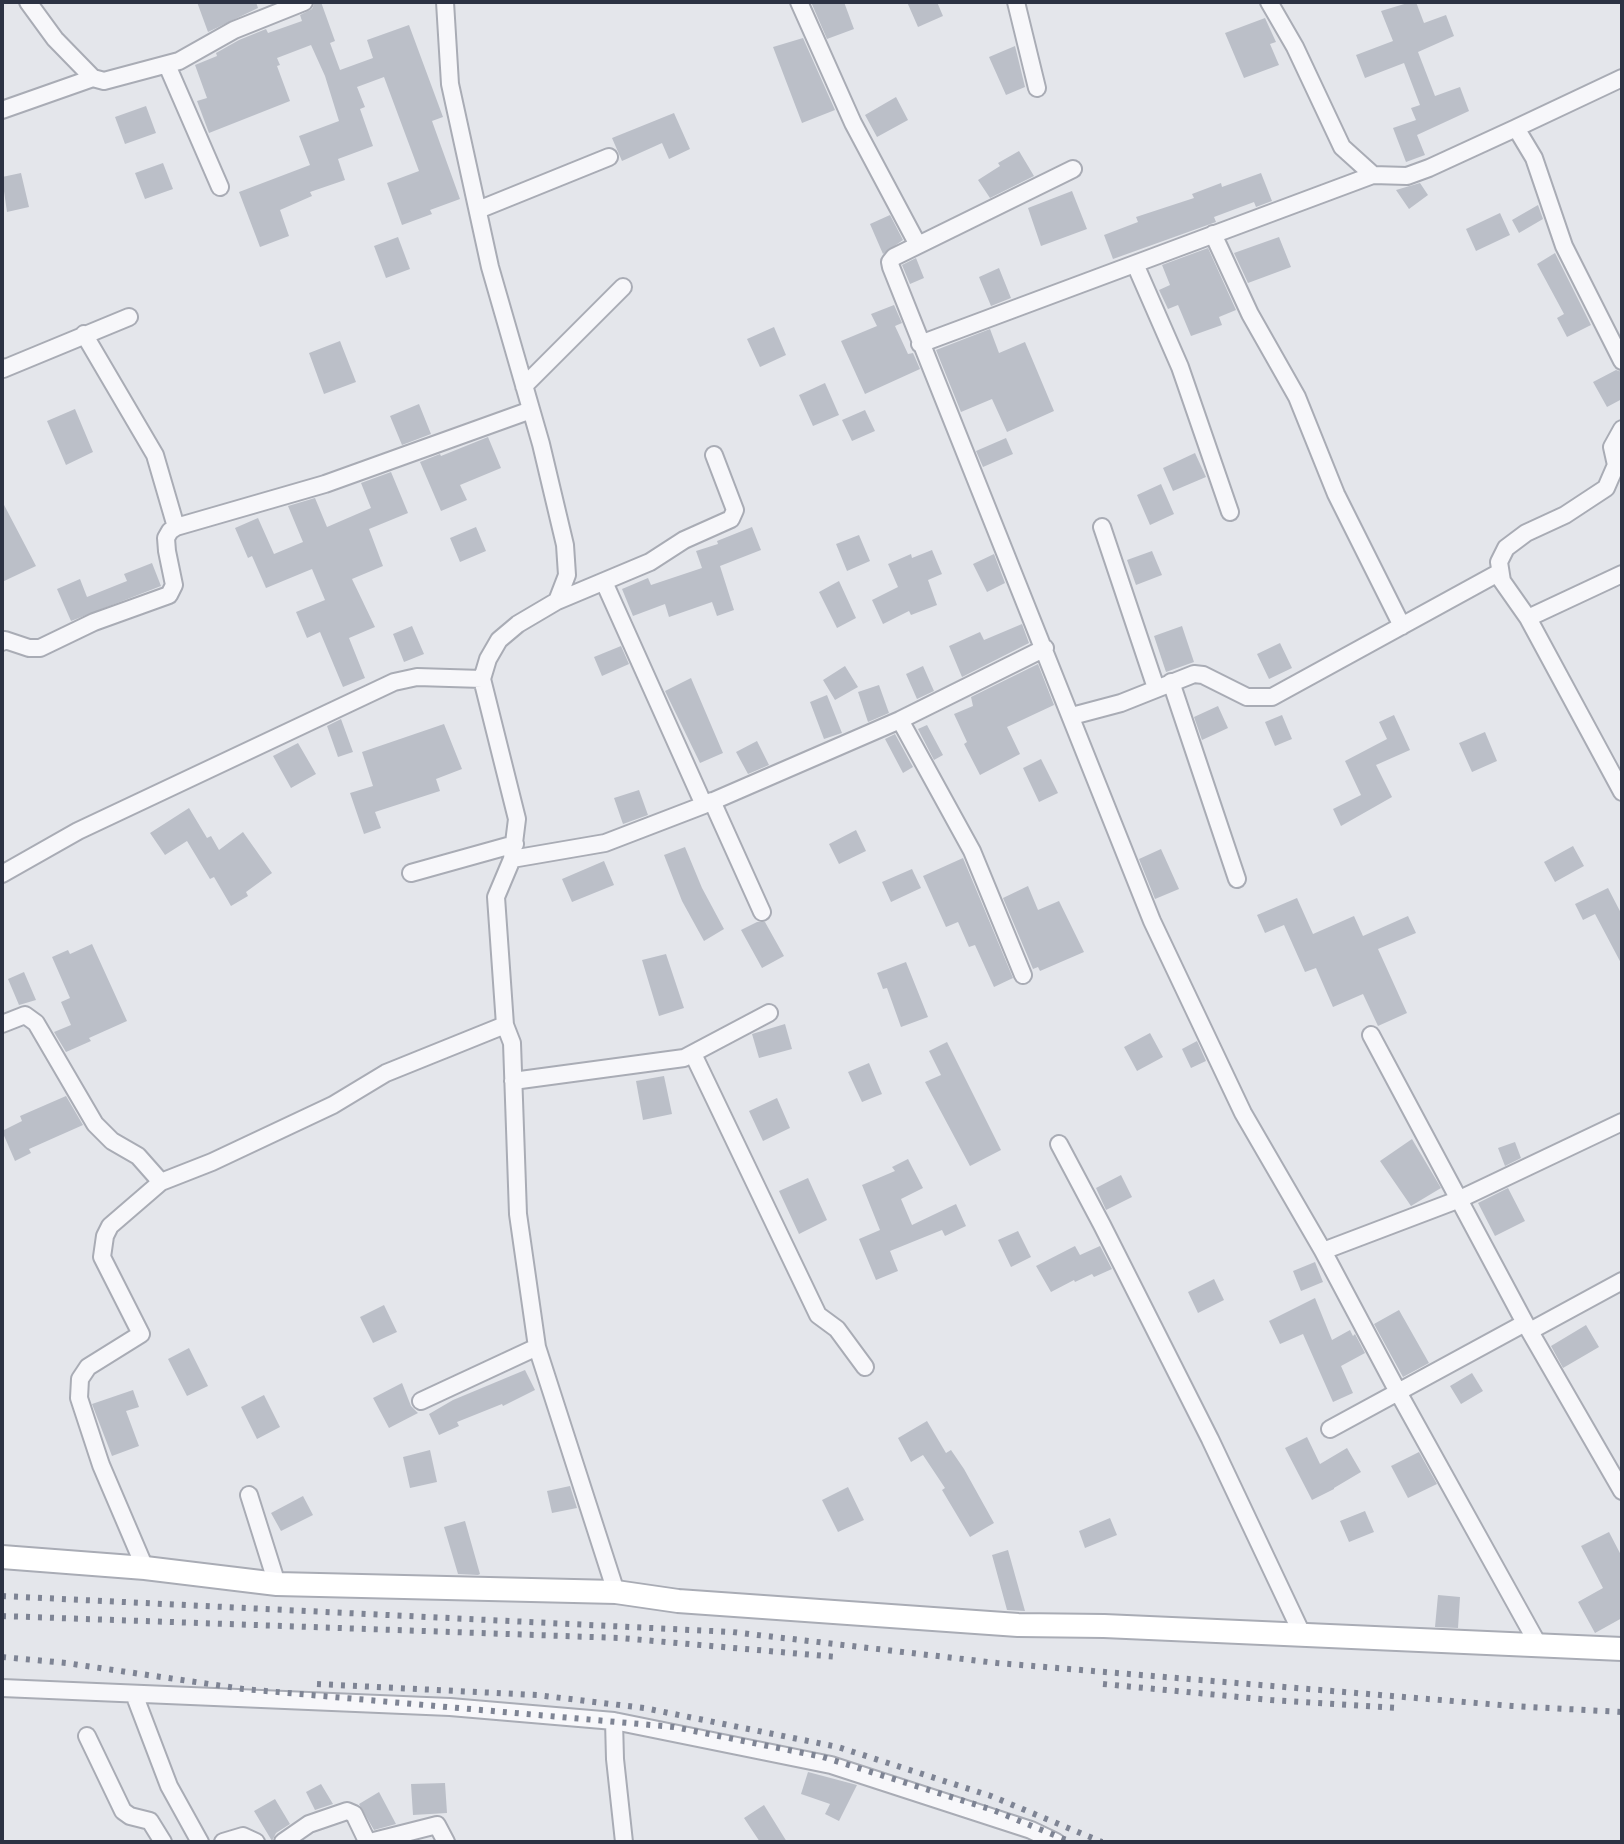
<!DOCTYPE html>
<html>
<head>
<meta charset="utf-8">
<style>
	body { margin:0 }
	#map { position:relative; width:1624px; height:1844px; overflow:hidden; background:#e4e6eb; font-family:"Open Sans",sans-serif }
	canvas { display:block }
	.frame { position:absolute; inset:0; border:4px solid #2c3243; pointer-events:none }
</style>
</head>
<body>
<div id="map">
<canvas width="1624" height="1844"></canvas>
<div class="frame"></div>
</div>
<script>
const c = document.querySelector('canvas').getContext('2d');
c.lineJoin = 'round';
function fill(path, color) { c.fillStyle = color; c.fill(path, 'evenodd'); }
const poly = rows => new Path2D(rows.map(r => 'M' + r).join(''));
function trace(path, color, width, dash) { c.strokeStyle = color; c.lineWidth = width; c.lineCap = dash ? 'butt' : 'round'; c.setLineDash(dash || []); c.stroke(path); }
const building = poly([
	[197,2,256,2,258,8,208,32],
	[315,2,321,2,335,41,330,43,340,70,373,58,367,40,409,25,443,117,432,121,460,199,430,210,432,214,402,225,387,183,419,171,384,77,357,87,365,107,360,109,373,146,338,159,345,180,310,192,312,196,280,210,289,236,260,247,239,192,310,165,299,136,339,121,325,76,311,45,277,58,280,65,277,66,290,101,209,133,197,101,207,98,195,65,217,56,216,53,239,40,266,29,268,33,302,21,300,15,312,9],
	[811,2,844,2,854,29,827,39],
	[907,2,937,2,943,16,918,27],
	[1411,2,1416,2,1424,23,1446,15,1454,36,1418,52,1435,96,1460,87,1469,111,1417,135,1425,155,1406,162,1393,128,1416,120,1411,108,1420,105,1404,63,1365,78,1356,55,1393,41,1381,11],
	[1265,18,1276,42,1270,44,1279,65,1244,78,1225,33],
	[803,38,835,110,802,123,773,47],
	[1015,46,1025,87,1006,95,989,57],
	[896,97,908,120,877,137,865,115],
	[146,106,156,133,125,144,115,117],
	[674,113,690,149,669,159,662,143,622,161,612,138],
	[1019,151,1034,176,990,198,978,180,1000,166,998,163],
	[163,163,173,189,145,199,135,173],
	[21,173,29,207,7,212,2,177],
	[1261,173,1272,201,1256,207,1254,202,1214,217,1216,222,1113,259,1104,235,1138,222,1136,217,1194,198,1192,194,1221,183,1222,187],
	[1420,183,1428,195,1409,209,1396,190],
	[1072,191,1087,229,1041,246,1028,208],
	[1538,205,1543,219,1519,233,1512,220],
	[1500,213,1510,235,1476,251,1466,229],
	[890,215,903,240,883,254,870,224],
	[398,237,410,269,386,278,374,246],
	[1279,237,1291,267,1248,283,1234,253],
	[1208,248,1236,310,1219,317,1222,325,1191,336,1178,305,1168,309,1159,290,1170,285,1162,265],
	[1555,253,1591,325,1567,337,1557,318,1564,314,1537,264],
	[916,258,924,278,910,284,902,265],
	[999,268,1011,298,991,306,979,277],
	[894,305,902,323,895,326,908,354,913,353,920,369,865,394,841,341,877,326,871,314],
	[774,327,786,355,760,367,747,339],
	[990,329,999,353,1025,342,1054,411,1007,432,992,399,961,412,936,350],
	[340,341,356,382,324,394,309,353],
	[1616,370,1622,372,1622,399,1607,407,1593,382],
	[825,383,839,415,813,426,799,395],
	[419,404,431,434,402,445,390,416],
	[75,409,93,452,66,465,47,421],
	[865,410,875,431,852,441,842,420],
	[488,437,501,468,460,485,467,500,441,511,420,462,440,454,441,456],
	[1006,438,1013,454,983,467,976,451],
	[1195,453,1206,477,1173,491,1163,468],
	[391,472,408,513,369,529,383,566,352,579,375,627,349,638,365,678,343,687,320,632,307,638,296,612,325,600,312,569,266,588,252,556,248,558,235,528,258,518,274,554,303,542,288,506,315,498,327,527,371,508,361,483],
	[1161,484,1174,514,1150,525,1137,495],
	[2,501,36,566,2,582],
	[476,527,486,551,460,562,450,538],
	[752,527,761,550,720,566,734,610,717,616,712,602,669,617,665,604,633,616,622,589,648,578,651,585,702,568,696,551,718,544,717,541],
	[859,535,870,561,847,571,836,544],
	[932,550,942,574,928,580,937,605,911,615,909,611,883,624,872,600,898,587,888,564,911,554,912,558],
	[1152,551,1162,575,1136,585,1127,560],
	[994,554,1005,583,987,592,973,564],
	[152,563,161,586,71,621,57,589,80,579,87,597,127,581,124,574],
	[839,581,856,618,837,628,819,592],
	[1022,624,1029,643,962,677,949,646,980,632,984,640],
	[412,626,424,654,404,662,393,634],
	[1182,626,1194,662,1166,672,1154,636],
	[1280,643,1292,668,1269,679,1257,654],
	[621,646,629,664,602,676,594,657],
	[1038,664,1054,705,1007,727,1020,754,980,775,964,744,967,742,954,714,973,706,971,697],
	[845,666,858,687,835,700,823,680],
	[923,666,934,691,917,699,906,674],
	[691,678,723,753,700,763,665,691],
	[879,685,889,713,868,722,858,692],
	[827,695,842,733,824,739,810,702],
	[1218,706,1228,728,1202,740,1194,717],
	[1282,715,1292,739,1275,746,1265,722],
	[1394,715,1410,750,1376,765,1392,797,1341,826,1333,809,1361,795,1345,761,1387,739,1379,722],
	[341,719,353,752,338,757,327,726],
	[444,724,462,769,436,779,440,791,375,812,381,828,364,834,350,793,373,786,362,752],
	[927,725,943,755,934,760,918,729],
	[1485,732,1497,761,1472,772,1459,743],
	[895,734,913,767,903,773,885,739],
	[757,741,769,765,748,774,736,752],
	[298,743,316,774,291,788,273,756],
	[1041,759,1058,793,1039,802,1023,768],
	[639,790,648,815,623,824,614,798],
	[189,808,207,838,211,836,219,850,243,832,272,873,246,892,248,896,231,906,214,877,210,879,187,841,165,855,150,833],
	[856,830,866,851,839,864,829,844],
	[1573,846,1584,866,1555,882,1544,862],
	[685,847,702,888,724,929,704,941,682,901,664,855],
	[1161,849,1179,889,1155,899,1139,859],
	[963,858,1013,978,994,987,975,945,969,947,958,922,946,927,923,876],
	[604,861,614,885,572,902,562,879],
	[912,869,921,888,891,902,882,882],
	[1028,886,1038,910,1059,901,1084,952,1040,971,1038,967,1033,969,1003,898],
	[1608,888,1622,915,1622,965,1595,914,1583,920,1575,904],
	[1297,898,1313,934,1354,916,1363,936,1408,916,1416,933,1378,949,1407,1013,1378,1026,1363,994,1333,1007,1316,968,1305,972,1284,925,1265,933,1257,915],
	[757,922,765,922,784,956,762,968,741,930],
	[92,944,127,1021,89,1038,91,1041,66,1052,54,1032,71,1025,61,1002,70,998,52,957,68,950,70,954],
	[666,954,684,1008,659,1016,642,960],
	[906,962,928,1017,901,1027,887,988,883,989,877,973],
	[24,972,36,1000,19,1005,8,979],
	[785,1024,792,1049,759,1058,752,1034],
	[1150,1033,1163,1057,1137,1071,1124,1047],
	[1197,1041,1206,1061,1191,1068,1182,1049],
	[947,1042,1001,1150,970,1166,925,1082,941,1075,929,1051],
	[869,1063,882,1094,862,1102,848,1072],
	[664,1076,672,1114,643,1120,636,1081],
	[66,1096,83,1125,29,1149,31,1153,15,1161,2,1131,22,1121,20,1116],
	[777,1098,790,1128,763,1141,749,1111],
	[1412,1139,1441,1188,1411,1206,1380,1161],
	[1515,1142,1521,1158,1505,1166,1498,1148],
	[908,1159,923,1188,901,1199,912,1225,956,1204,966,1226,945,1236,942,1230,890,1251,898,1271,876,1280,859,1239,880,1230,862,1185,895,1171,892,1167],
	[1121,1175,1132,1197,1106,1210,1096,1188],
	[808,1178,827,1220,799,1234,779,1191],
	[1508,1188,1525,1221,1495,1236,1478,1203],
	[1018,1231,1031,1257,1011,1267,998,1240],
	[1075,1246,1080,1255,1100,1246,1112,1269,1094,1277,1092,1274,1075,1282,1074,1280,1051,1292,1036,1266],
	[1315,1262,1323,1282,1301,1291,1293,1271],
	[1214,1279,1224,1300,1198,1313,1188,1292],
	[1315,1298,1332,1340,1350,1330,1353,1336,1355,1334,1365,1353,1341,1366,1353,1393,1333,1402,1303,1334,1280,1344,1269,1321],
	[384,1305,397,1332,373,1343,360,1317],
	[1399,1310,1429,1363,1403,1377,1374,1324],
	[1586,1325,1599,1347,1563,1368,1551,1346],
	[189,1348,208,1386,187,1396,168,1359],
	[525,1370,535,1390,503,1406,502,1404,457,1422,459,1426,439,1435,429,1414,453,1400],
	[1472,1373,1483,1391,1461,1404,1450,1386],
	[402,1383,411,1406,418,1413,389,1428,373,1398],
	[133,1390,139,1407,126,1411,139,1446,112,1456,92,1404],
	[264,1395,280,1427,257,1439,241,1407],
	[927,1421,946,1453,951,1450,964,1469,994,1523,970,1537,942,1490,945,1488,923,1455,911,1462,898,1438],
	[1307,1437,1320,1464,1347,1448,1361,1472,1334,1488,1334,1489,1312,1500,1285,1448],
	[430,1450,437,1482,410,1488,403,1457],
	[1419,1452,1437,1484,1408,1498,1391,1466],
	[570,1486,577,1508,552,1513,547,1491],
	[848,1487,864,1520,838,1532,822,1500],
	[303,1496,313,1515,281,1531,271,1513],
	[1365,1511,1374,1532,1349,1542,1340,1521],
	[1110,1518,1117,1535,1085,1548,1079,1531],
	[465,1521,480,1574,478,1575,458,1574,444,1527],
	[1609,1532,1622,1557,1622,1618,1595,1633,1578,1602,1603,1588,1581,1546],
	[1008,1550,1025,1611,1007,1610,992,1555],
	[1438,1595,1460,1597,1458,1628,1435,1627],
	[808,1772,857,1785,839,1821,825,1814,830,1804,801,1794],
	[445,1783,447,1813,413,1815,411,1784],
	[321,1784,333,1804,315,1810,306,1792],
	[379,1792,396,1824,374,1830,359,1804],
	[275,1799,290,1824,276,1833,272,1841,254,1811],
	[764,1805,787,1842,760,1842,744,1818]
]);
const street = poly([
	[28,2,55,39,93,78,104,81,179,61,234,30,304,2],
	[445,2,450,84,490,267,541,444,565,545,567,575,557,601,518,624,499,640,488,659,482,679,517,819,512,859,496,897,505,1025,512,1043,518,1214,537,1347,616,1592],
	[799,2,853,123,918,245],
	[1016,2,1037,88],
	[1269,2,1295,47,1342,147,1373,175,1407,176,1429,168,1516,128,1534,158,1564,246,1622,361],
	[167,65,220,187],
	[2,110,93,78],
	[1516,128,1622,78],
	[1073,169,894,257,890,262,891,267,1152,921,1243,1113,1323,1251,1398,1392,1539,1646],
	[478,210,609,157],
	[1213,234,1250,314,1297,397,1336,494,1402,626],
	[1135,264,1180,367,1230,512],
	[84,334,155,455,176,527],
	[920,344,1373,175],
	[2,367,3,369,129,317],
	[524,386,623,287],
	[1622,429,1612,447,1616,465,1606,488,1565,515,1526,533,1506,548,1499,562,1502,581,1528,618,1622,792],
	[1102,527,1156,688],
	[604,582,704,805],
	[557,601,650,562,684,540,731,519,735,510,714,455],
	[1528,618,1622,574],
	[2,642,5,640,29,648,40,648,94,622,169,595,174,585,167,551,166,538,170,531,176,527,325,484,531,410],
	[1171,682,1237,879],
	[1072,716,1121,703,1194,674,1203,675,1247,697,1272,697,1500,572],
	[900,720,972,851,1023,975],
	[712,801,762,912],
	[512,859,605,843,704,805,900,720,1045,648],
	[411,873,515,844],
	[2,874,78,831,394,682,417,677,482,679],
	[2,1024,25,1015,36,1023,95,1124,112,1141,138,1156,161,1182],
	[1371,1035,1525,1323,1622,1491],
	[693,1054,818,1315,837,1329,865,1367],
	[513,1081,684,1058,769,1013],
	[1059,1144,1102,1225,1210,1439,1303,1636],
	[1323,1251,1460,1199,1622,1122],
	[1530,1331,1622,1281],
	[421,1401,537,1347],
	[1330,1429,1525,1323],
	[249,1495,277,1584],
	[145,1568,101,1465,79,1398,80,1379,88,1367,141,1334,102,1257,105,1236,110,1226,161,1182,212,1162,333,1105,386,1073,505,1025],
	[2,1688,450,1707,614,1721,831,1765,1031,1830,1056,1842],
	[134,1694,169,1786,200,1842],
	[614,1721,615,1759,624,1842],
	[87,1736,123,1811,130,1816,150,1821,163,1842],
	[223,1842,243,1836,256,1842],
	[283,1842,309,1824,347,1811,354,1814,366,1839,370,1842,437,1825,446,1842]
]);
const secondary = poly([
	[2,1557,145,1568,277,1584,616,1592,678,1601,1018,1625,1104,1626,1622,1649]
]);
const rail = poly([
	[2,1596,732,1632,997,1663,1512,1706,1622,1712],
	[2,1616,620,1638,837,1657],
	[2,1657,66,1663,243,1689,674,1727,823,1757,993,1810,1071,1842],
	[317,1684,537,1695,644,1708,838,1747,991,1796,1102,1842],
	[1103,1684,1271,1700,1398,1708]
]);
fill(building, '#bbbfc8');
trace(street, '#a9acb5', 20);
trace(secondary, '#a9acb5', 26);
trace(street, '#f7f7fa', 16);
trace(secondary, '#fff', 22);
trace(rail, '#7e8494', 6, [4, 8]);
</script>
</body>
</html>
